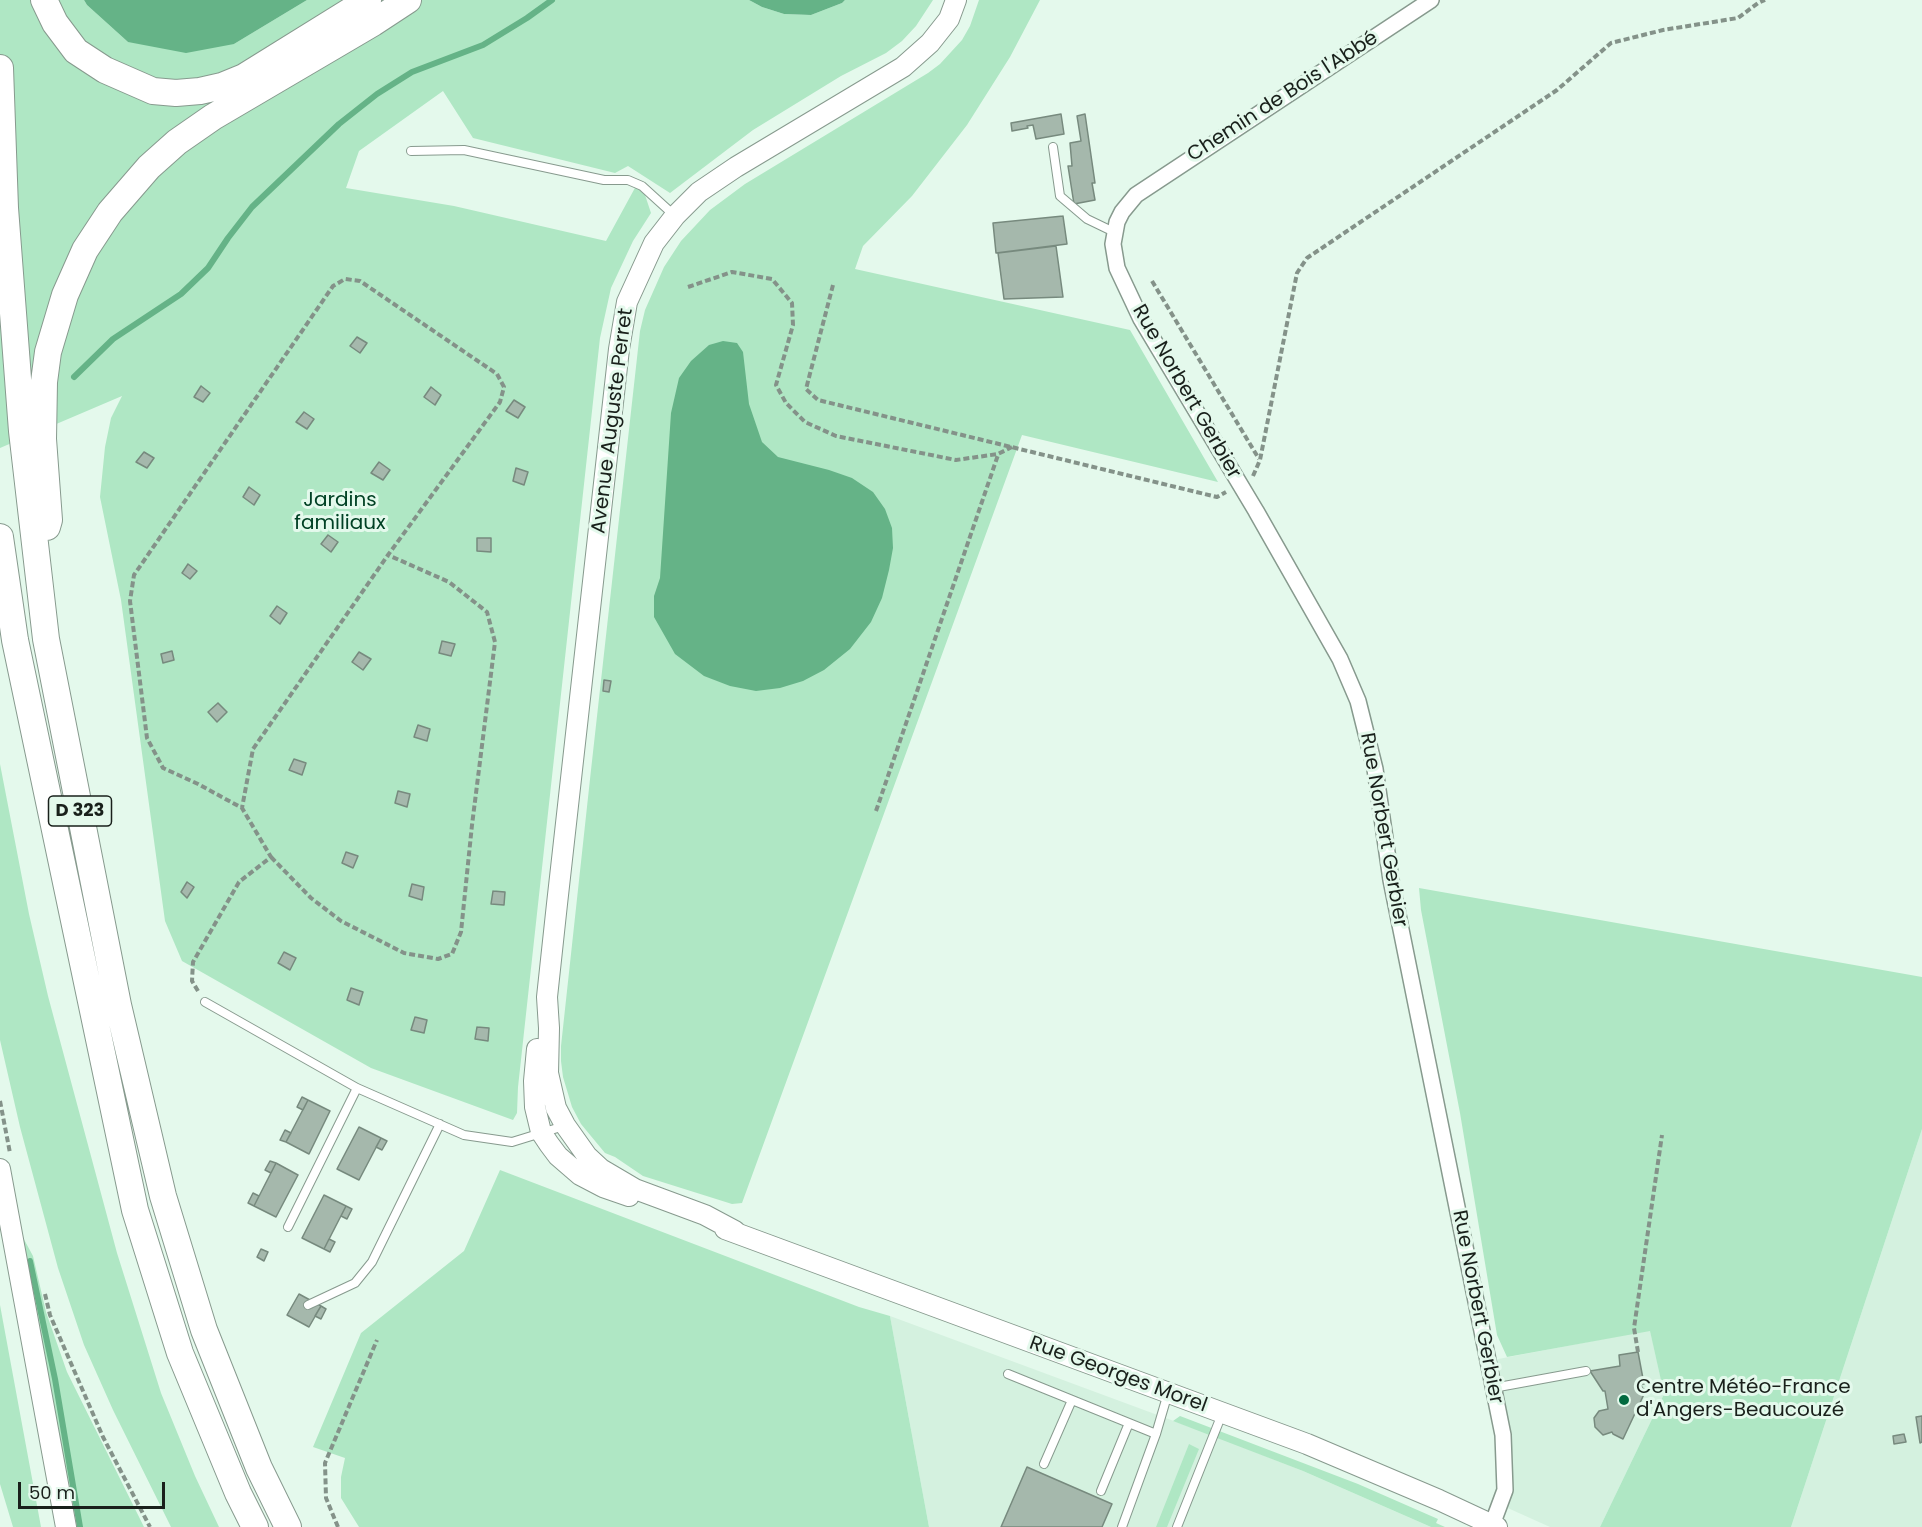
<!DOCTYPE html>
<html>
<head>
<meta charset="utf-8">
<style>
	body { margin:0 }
	#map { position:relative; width:1922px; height:1527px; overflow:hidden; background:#e4f9ec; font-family:Poppins,sans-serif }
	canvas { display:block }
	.scale { position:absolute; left:18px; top:1482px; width:147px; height:27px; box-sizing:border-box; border:3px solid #19201b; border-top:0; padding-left:8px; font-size:18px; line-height:21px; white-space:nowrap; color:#19201b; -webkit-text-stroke:4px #e4f9ec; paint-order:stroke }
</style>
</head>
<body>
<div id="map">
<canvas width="1922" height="1527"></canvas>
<div class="scale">50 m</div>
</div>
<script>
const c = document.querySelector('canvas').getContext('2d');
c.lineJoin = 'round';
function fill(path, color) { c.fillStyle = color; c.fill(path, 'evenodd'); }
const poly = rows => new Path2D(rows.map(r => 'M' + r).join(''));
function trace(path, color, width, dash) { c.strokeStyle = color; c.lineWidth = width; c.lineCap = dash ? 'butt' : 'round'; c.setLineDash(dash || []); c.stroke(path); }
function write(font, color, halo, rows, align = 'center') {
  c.font = font + ' Poppins,sans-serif'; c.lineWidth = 6; c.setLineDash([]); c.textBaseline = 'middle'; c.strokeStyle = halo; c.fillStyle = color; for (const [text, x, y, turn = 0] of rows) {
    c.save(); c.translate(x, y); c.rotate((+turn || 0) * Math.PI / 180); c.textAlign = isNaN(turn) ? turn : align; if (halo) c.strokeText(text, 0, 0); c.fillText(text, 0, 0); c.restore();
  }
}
const built = poly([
	[1922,1129,1922,1527,1791,1527],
	[890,1316,1217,1437,1303,1471,1431,1527,929,1527],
	[1650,1330,1664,1394,1600,1527,1550,1527,1501,1505,1505,1490,1488,1361]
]);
const green = poly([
	[0,0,84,0,87,5,128,42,234,44,307,0,749,0,762,7,784,14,811,15,842,3,845,0,933,0,916,26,902,41,886,53,841,76,753,130,670,193,628,166,615,173,473,138,443,91,359,151,346,188,454,206,606,241,636,186,645,195,651,213,633,241,611,288,600,338,518,1087,517,1113,513,1120,371,1068,182,961,165,921,121,600,100,497,105,447,111,418,122,396,0,448],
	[979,0,1040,0,1010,57,967,125,912,196,863,246,855,269,1130,330,1218,482,1022,435,742,1203,732,1204,643,1176,615,1157,605,1153,581,1124,572,1107,563,1077,561,1061,561,1046,591,770,640,331,645,310,664,267,681,241,710,210,745,184,928,73,940,64,962,40,970,26],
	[0,764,29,914,48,996,117,1253,161,1393,195,1476,219,1527,171,1527,113,1410,84,1345,58,1268,20,1127,0,1040],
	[1419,888,1922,977,1922,1129,1791,1527,1600,1527,1664,1394,1650,1331,1507,1357,1497,1335,1460,1113,1421,910],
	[500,1170,859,1307,890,1316,929,1527,359,1527,341,1498,341,1477,345,1458,313,1447,361,1333,464,1251],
	[20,1232,33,1256,46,1312,67,1372,144,1527,73,1527],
	[0,1305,41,1527,13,1527,0,1484],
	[1180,1416,1358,1484,1438,1519,1436,1523,1445,1527,1431,1527,1303,1471,1173,1421],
	[1189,1444,1199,1449,1167,1527,1156,1527]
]);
const water = poly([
	[84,0,307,0,234,44,186,53,128,42,87,5],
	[749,0,845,0,842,3,811,15,784,14,762,7],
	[723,341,737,343,743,352,749,404,762,442,778,457,829,470,852,478,873,492,885,509,892,528,893,548,889,570,882,598,871,622,850,649,824,670,803,681,780,688,756,691,730,686,704,676,675,654,654,617,654,596,660,578,671,413,679,378,691,361,709,345]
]);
const stream = poly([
	[74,377,113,339,181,294,208,268,228,238,252,207,339,124,377,94,412,72,483,45,527,18,552,0],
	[30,1261,55,1379,80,1527]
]);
const building = poly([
	[1061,114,1064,134,1036,139,1033,125,1027,126,1028,128,1012,131,1011,123,1061,114],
	[1085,114,1095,183,1092,183,1095,200,1074,204,1068,166,1072,166,1070,143,1081,141,1077,116,1085,114],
	[1063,216,1067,244,996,253,993,223,1063,216],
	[1056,246,1063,297,1004,299,998,253,1056,246],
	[357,337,367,343,360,353,350,346,357,337],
	[201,386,210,393,203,402,194,397,201,386],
	[431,387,441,395,435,405,424,397,431,387],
	[514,400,525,407,518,418,506,411,514,400],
	[304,412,314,419,307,429,296,422,304,412],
	[144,452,154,458,147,468,136,462,144,452],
	[379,462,390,470,383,480,371,473,379,462],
	[516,468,528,472,524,485,513,481,516,468],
	[249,487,260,495,254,505,243,497,249,487],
	[328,535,338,542,331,552,321,544,328,535],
	[477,538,491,538,491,552,477,551,477,538],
	[188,564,197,571,190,579,182,573,188,564],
	[277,606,287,613,280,624,270,616,277,606],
	[442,641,455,644,451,656,439,653,442,641],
	[172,651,174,660,163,663,161,654,172,651],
	[359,652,371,659,363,670,352,662,359,652],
	[604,680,611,681,609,692,603,691,604,680],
	[218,703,227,712,217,722,208,712,218,703],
	[418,725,430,729,427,741,414,737,418,725],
	[294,759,306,763,302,775,289,770,294,759],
	[398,791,410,794,407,807,395,803,398,791],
	[346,852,358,856,353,868,342,863,346,852],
	[187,882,194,887,187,898,181,892,187,882],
	[412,884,424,887,422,900,409,896,412,884],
	[493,891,505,892,504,905,491,904,493,891],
	[284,952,296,958,290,970,278,963,284,952],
	[351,988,363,992,359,1005,347,1000,351,988],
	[415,1017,427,1020,424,1033,411,1030,415,1017],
	[477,1027,489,1028,488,1041,475,1039,477,1027],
	[302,1097,308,1100,303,1110,297,1107,302,1097],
	[308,1100,330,1111,309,1154,286,1142,308,1100],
	[359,1127,381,1138,359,1180,337,1169,359,1127],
	[285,1130,291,1133,286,1142,280,1140,285,1130],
	[381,1138,387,1141,382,1150,376,1147,381,1138],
	[270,1161,276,1163,271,1173,265,1170,270,1161],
	[276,1163,298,1175,276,1217,254,1206,276,1163],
	[253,1193,259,1196,254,1206,248,1203,253,1193],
	[324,1195,346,1206,324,1249,302,1238,324,1195],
	[346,1206,352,1209,347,1219,341,1216,346,1206],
	[329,1239,335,1242,330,1252,324,1249,329,1239],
	[261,1249,268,1252,264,1261,257,1257,261,1249],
	[299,1294,321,1306,309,1327,287,1315,299,1294],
	[321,1306,326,1309,321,1319,315,1316,321,1306],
	[1638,1352,1644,1384,1641,1384,1642,1388,1646,1390,1623,1439,1613,1434,1612,1432,1603,1435,1595,1427,1594,1418,1599,1411,1608,1409,1605,1391,1603,1391,1590,1371,1620,1366,1619,1355,1638,1352],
	[1922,1416,1922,1442,1920,1443,1916,1417,1922,1416],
	[1904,1434,1906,1442,1894,1444,1893,1436,1904,1434],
	[1027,1467,1112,1504,1102,1527,1001,1527,1027,1467]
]);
const path = poly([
	[1152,281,1259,459],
	[833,285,806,389,818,400,1217,497,1226,492],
	[688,287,732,272,772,279,792,303,793,325,776,385,786,403,805,422,836,436,956,460,998,454,1012,447],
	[1253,476,1260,460,1297,273,1307,258,1557,90,1611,43,1663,30,1738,18,1758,3,1765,0],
	[876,811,998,455],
	[271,857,311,898,341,921,404,953,438,959,452,954,461,932,472,825,495,642,487,612,449,582,388,555],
	[198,991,192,981,193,962,239,882,271,857,242,808,198,784,163,768,147,738,130,601,134,575,333,286,345,279,360,281,497,374,504,387,500,402,388,555,253,749,242,808],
	[0,1101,10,1153],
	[45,1294,50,1315,103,1437,150,1527],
	[1638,1352,1634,1328,1662,1135],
	[338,1527,326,1498,325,1463,377,1340]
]);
const service = poly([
	[1053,147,1060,196,1087,219,1114,232],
	[411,151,464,150,604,180,628,180,642,186,675,216],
	[205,1002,357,1088,464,1135,512,1142,564,1126],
	[288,1227,357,1088],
	[308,1305,355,1283,372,1262,440,1124],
	[1008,1374,1156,1434],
	[1493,1388,1586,1371],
	[1044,1464,1072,1400],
	[1101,1491,1129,1423],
	[1122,1527,1156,1434,1168,1393],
	[1177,1527,1222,1414]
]);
const minor = poly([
	[1431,0,1136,195,1122,212,1117,222,1113,244,1117,268,1141,319,1256,511,1340,659,1358,701,1375,769,1391,880,1503,1435,1505,1490,1492,1525]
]);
const tertiary = poly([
	[537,1049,534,1081,535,1107,541,1132,549,1144,558,1156,580,1175,603,1187,629,1196],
	[0,1169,66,1527],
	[725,1229,1307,1444,1439,1500,1497,1527],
	[735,1231,705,1215,635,1189,601,1169,587,1156,565,1125,556,1108,548,1073,549,1028,547,997,557,904,619,349,627,302,654,243,675,216,699,192,736,167,903,67,930,43,949,19,956,0]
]);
const trunk = poly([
	[44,0,55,23,76,51,105,70,153,91,176,93,200,91,222,86,244,77,368,0],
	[0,68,5,208,22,431,46,639,118,1005,163,1196,204,1330,259,1468,288,1527],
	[47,527,49,520,43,439,44,382,48,352,65,295,85,250,110,212,149,167,177,142,213,117,373,23,408,0],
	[0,537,15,640,135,1210,180,1353,238,1493,255,1527]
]);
const markers = [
	[1624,1400,6,"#026a40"]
];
const shields = [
	[80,811,63]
];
const shieldNames = [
	["D 323",80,811]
];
const streetNames = [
	["Chemin de Bois l'Abbé",1283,97,-33],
	["Rue Norbert Gerbier",1186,392,60],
	["Avenue Auguste Perret",613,421,-83],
	["Rue Norbert Gerbier",1383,830,80],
	["Rue Norbert Gerbier",1477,1307,79],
	["Rue Georges Morel",1118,1375,20]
];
const parkNames = [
	["Jardins",340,501],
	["familiaux",340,524]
];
const poiNames = [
	["Centre Météo-France",1636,1388],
	["d'Angers-Beaucouzé",1636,1411]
];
fill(built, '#d4f1df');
fill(green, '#afe7c4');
fill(water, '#65b387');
trace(stream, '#65b387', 6);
fill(building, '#a5b8ac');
trace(building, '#778a7e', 1.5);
trace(service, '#879a8e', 10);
trace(minor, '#879a8e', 18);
trace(tertiary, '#879a8e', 22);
trace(trunk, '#879a8e', 28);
trace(path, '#849289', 4, [6, 3]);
trace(service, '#fff', 8);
trace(minor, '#fff', 15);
trace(tertiary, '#fff', 20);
trace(trunk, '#fff', 26);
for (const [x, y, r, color] of markers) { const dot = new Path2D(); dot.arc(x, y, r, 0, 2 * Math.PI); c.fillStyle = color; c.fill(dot); trace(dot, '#e4f9ec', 2); }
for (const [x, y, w] of shields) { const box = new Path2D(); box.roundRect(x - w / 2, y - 15, w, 30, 4.5); c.fillStyle = '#e4f9ec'; c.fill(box); trace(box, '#19201b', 1.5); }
write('bold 18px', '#19201b', null, shieldNames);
write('20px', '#19201b', '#e4f9ec', streetNames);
write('20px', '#004124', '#e4f9ec', parkNames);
write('20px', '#19201b', '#e4f9ec', poiNames, 'left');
</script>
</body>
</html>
